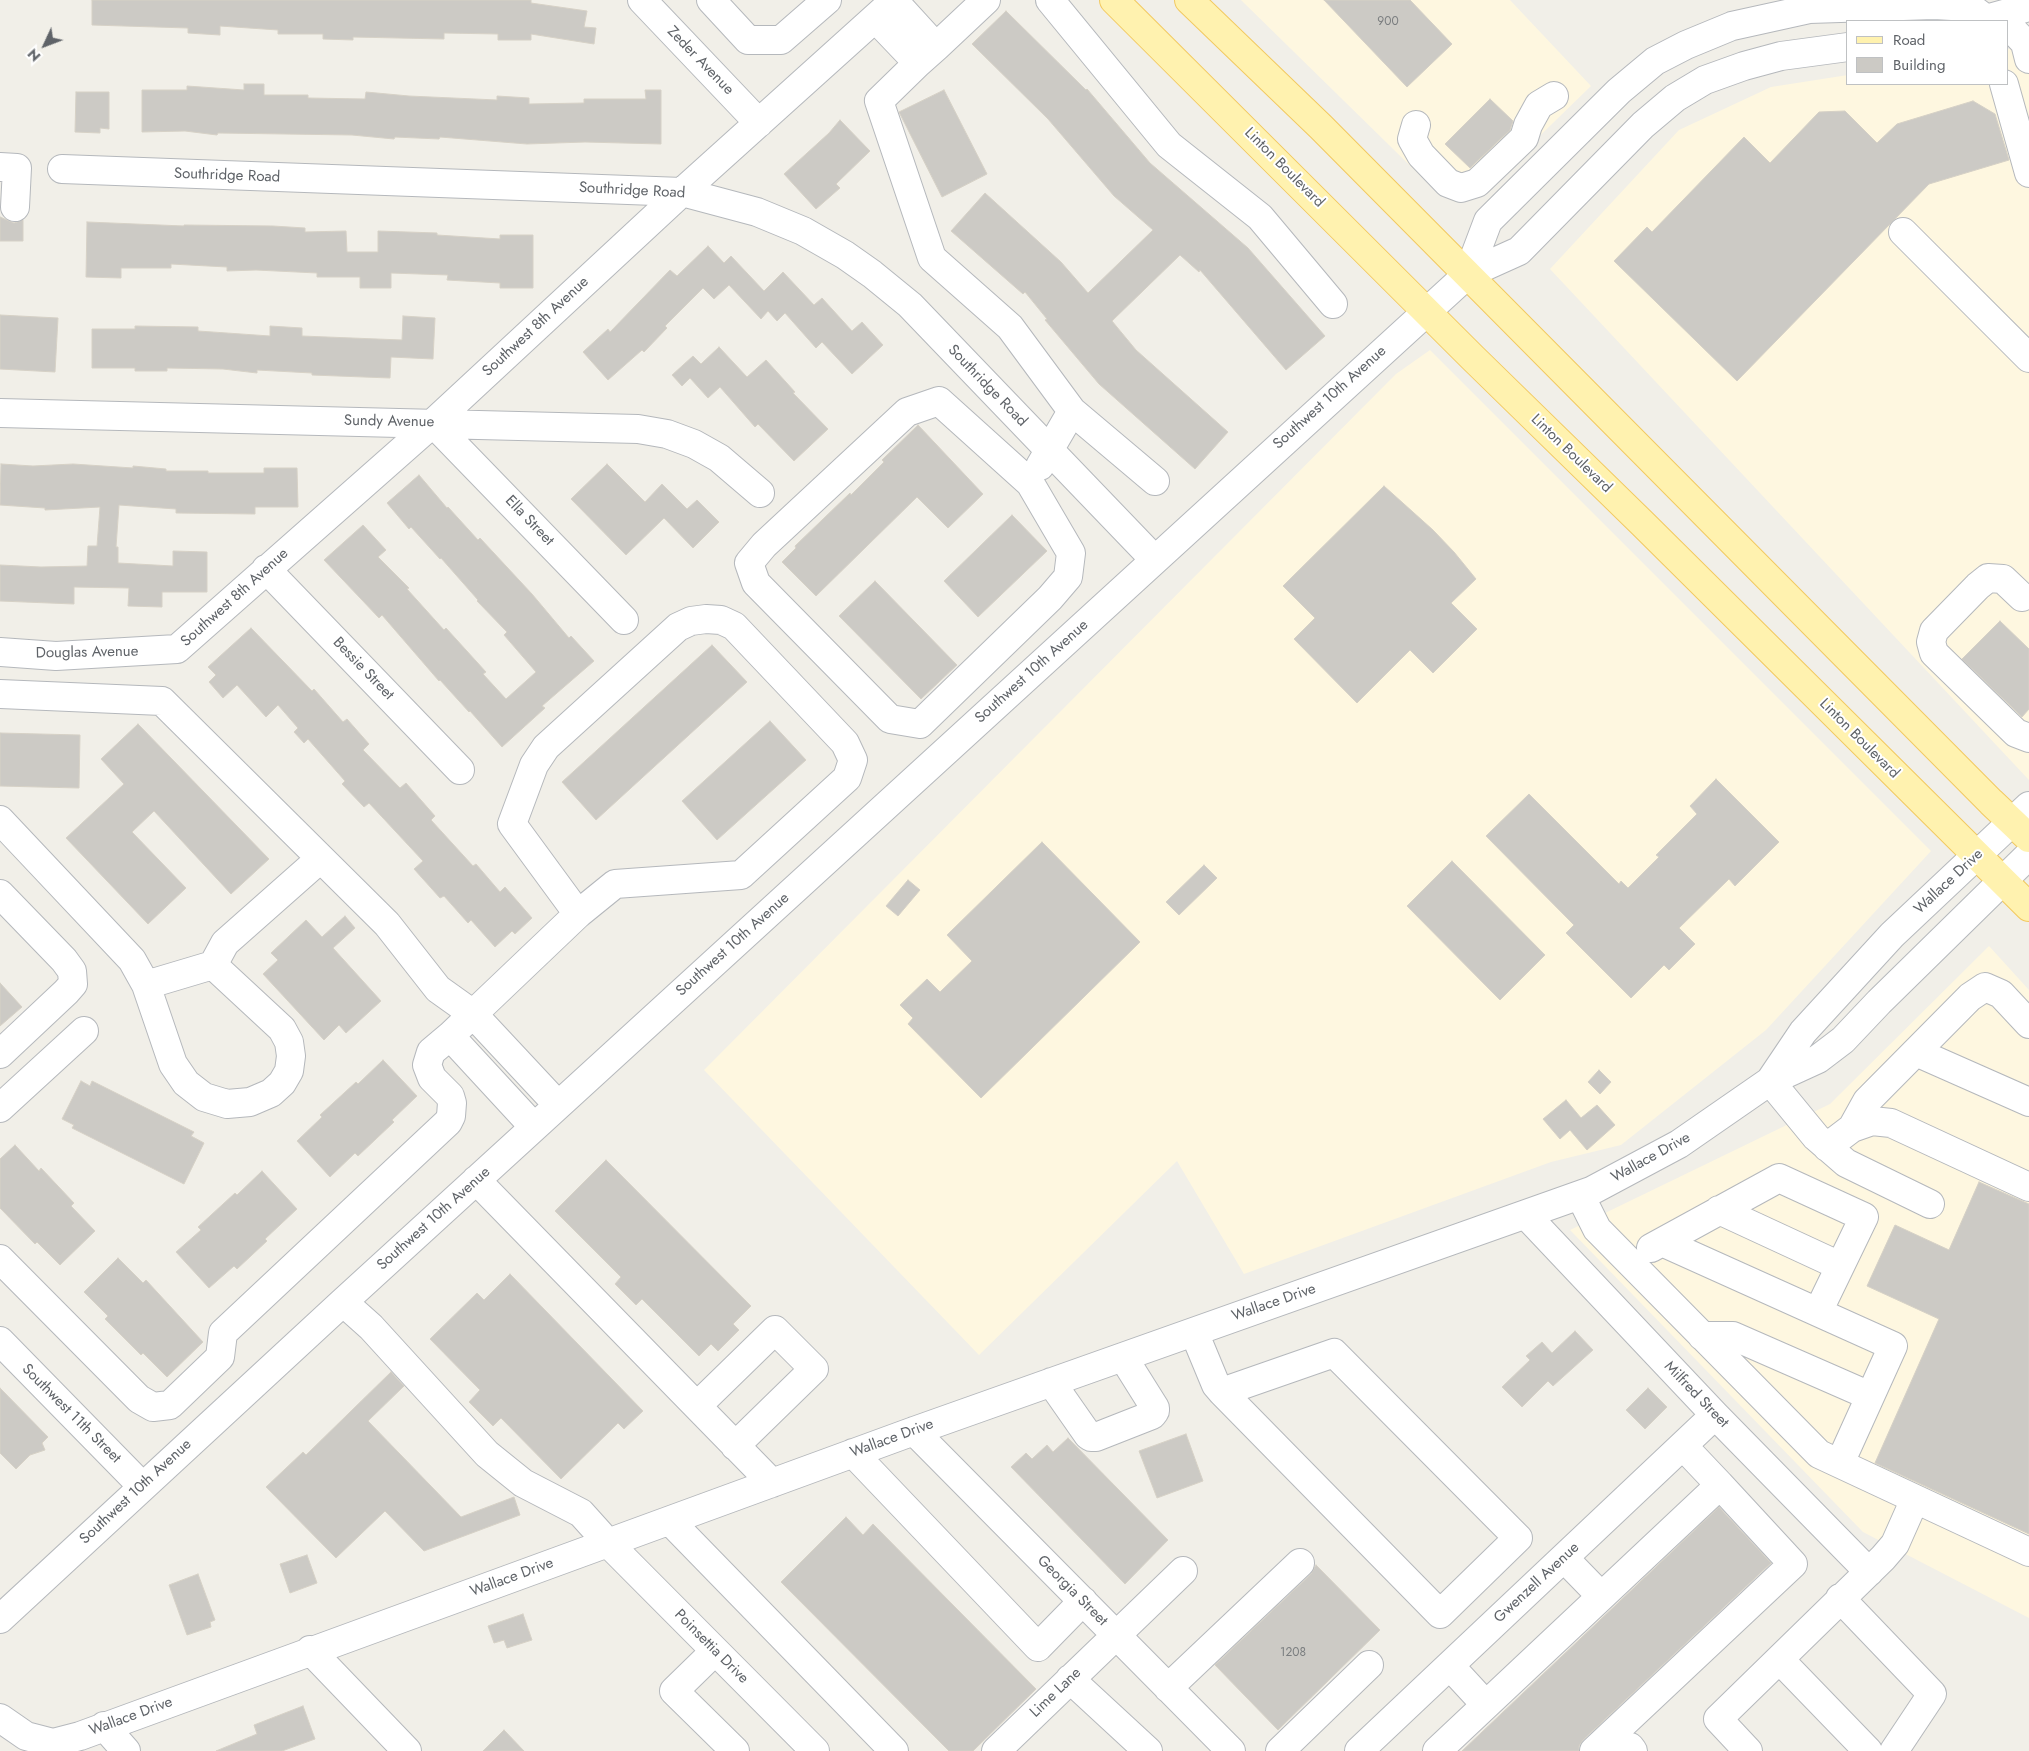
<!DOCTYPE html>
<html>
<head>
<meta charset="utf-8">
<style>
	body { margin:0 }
	#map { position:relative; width:2029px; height:1751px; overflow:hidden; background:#f1efe8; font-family:Jost,sans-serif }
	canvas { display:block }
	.legend { position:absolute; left:1846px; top:20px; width:162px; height:65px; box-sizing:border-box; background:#fff; border:1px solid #bfc1c3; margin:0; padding:6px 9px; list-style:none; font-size:15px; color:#5f6368 }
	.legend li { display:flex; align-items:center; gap:10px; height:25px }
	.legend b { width:25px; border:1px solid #bfc1c3 }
	.north { position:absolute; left:20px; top:20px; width:50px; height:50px; -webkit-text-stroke:4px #fff; paint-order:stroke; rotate:227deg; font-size:14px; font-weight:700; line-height:20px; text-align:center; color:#5f6368 }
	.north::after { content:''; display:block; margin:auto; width:18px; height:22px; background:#5f6368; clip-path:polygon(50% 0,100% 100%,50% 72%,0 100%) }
</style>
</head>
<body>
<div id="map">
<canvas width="2029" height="1751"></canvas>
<ul class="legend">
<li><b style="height:6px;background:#fff2af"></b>Road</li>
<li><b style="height:14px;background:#cccac5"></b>Building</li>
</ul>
<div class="north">N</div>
</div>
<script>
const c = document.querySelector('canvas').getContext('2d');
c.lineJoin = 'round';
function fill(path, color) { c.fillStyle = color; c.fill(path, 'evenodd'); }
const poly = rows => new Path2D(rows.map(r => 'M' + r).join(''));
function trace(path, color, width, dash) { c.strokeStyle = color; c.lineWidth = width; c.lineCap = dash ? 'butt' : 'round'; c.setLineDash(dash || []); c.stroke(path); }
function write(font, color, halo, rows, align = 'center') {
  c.font = font + ' Jost,sans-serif'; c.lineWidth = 4; c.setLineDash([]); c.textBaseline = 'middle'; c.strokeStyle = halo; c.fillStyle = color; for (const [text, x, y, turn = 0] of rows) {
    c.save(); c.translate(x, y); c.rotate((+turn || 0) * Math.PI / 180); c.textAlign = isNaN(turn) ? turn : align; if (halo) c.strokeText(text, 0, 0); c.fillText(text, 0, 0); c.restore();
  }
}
const commercial = poly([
	[1241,0,1510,0,1591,86,1480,194,1455,202,1439,194],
	[2029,46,2029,780,1550,269,1679,130,1771,87,1848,75,1848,84,2008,84,2008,49],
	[1430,350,1931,851,1766,1030,1621,1145,1551,1162,1244,1274,1177,1161,979,1355,704,1070,1396,374],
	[1989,946,2029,990,2029,1618,1863,1532,1570,1230,1830,1104]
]);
const building = poly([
	[92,0,531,0,531,3,587,11,584,27,596,28,594,44,531,34,531,40,498,40,498,34,444,33,444,39,353,37,353,40,323,39,323,34,278,34,278,30,220,26,220,35,188,33,188,28,92,25,92,0],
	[1324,0,1410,0,1452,44,1407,87,1324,0],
	[1006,11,1086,90,1087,89,1150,163,1248,248,1325,336,1286,370,1200,270,1199,272,1180,255,1112,321,1136,350,1228,432,1195,469,1099,384,1045,320,1047,319,1025,292,1023,294,951,231,985,193,1061,262,1088,293,1153,230,1114,196,1048,119,972,44,1006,11],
	[244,84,264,84,264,95,308,95,308,98,365,99,366,92,409,96,497,100,497,96,529,98,529,104,584,103,584,99,646,99,645,90,661,90,661,144,585,142,527,144,440,137,439,139,395,137,394,139,352,135,218,133,217,135,185,131,142,132,142,90,187,90,187,86,244,90,244,84],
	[944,90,987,174,942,197,899,112,944,90],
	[76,92,109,92,109,129,100,128,100,133,75,132,76,92],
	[1490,99,1513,121,1510,130,1470,168,1445,144,1490,99],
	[1973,101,1995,114,2009,160,1929,184,1737,381,1614,261,1647,227,1652,232,1744,137,1770,163,1819,112,1845,111,1877,143,1897,124,1973,101],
	[840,120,870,151,836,184,840,188,816,209,784,174,829,133,840,120],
	[0,217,14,223,23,220,23,241,0,241,0,217],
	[87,222,184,226,184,225,273,226,305,228,305,232,346,231,347,252,378,252,378,231,437,233,437,235,500,239,500,235,533,235,533,288,500,288,500,283,447,280,448,275,391,273,391,288,360,288,360,277,317,277,317,273,256,270,227,271,227,267,171,264,171,268,121,268,121,278,86,277,87,222],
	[708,246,724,263,731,256,764,291,783,272,814,305,822,298,852,331,862,322,883,345,852,374,822,342,816,348,785,313,777,321,768,311,761,319,729,285,714,299,703,288,665,326,667,328,644,352,642,350,608,380,583,352,608,329,610,332,670,270,677,276,708,246],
	[0,315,58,318,55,372,0,369,0,315],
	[403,316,435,318,433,359,391,357,390,378,312,375,312,373,257,370,257,373,223,369,167,368,167,371,135,371,135,368,92,368,92,329,135,329,135,326,198,327,198,331,270,336,270,326,302,328,302,336,402,340,403,316],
	[719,347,747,377,766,360,795,392,793,393,828,429,794,461,758,424,755,427,720,387,708,398,690,378,682,386,672,375,693,356,701,364,719,347],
	[918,425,983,494,948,528,917,497,816,596,782,562,796,548,795,546,850,493,851,495,884,462,882,460,918,425],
	[1,464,33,466,73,464,133,468,133,466,166,469,166,471,208,471,208,473,264,473,264,468,297,468,298,507,255,507,255,514,176,513,176,509,119,505,116,547,118,547,118,563,173,566,173,551,207,552,207,592,162,592,162,607,128,606,129,588,74,587,74,604,0,601,0,565,41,567,87,566,88,546,97,546,100,507,45,510,45,508,0,505,1,464],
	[607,464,645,502,662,484,687,509,697,500,719,522,693,548,664,518,626,555,571,499,607,464],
	[419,475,447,508,448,507,478,540,480,538,532,594,569,638,571,636,594,661,542,706,545,708,502,747,470,711,469,712,440,680,439,681,382,615,379,618,324,560,363,525,386,550,378,557,409,588,407,589,444,630,446,628,486,672,483,674,506,699,536,672,504,635,507,632,477,601,478,600,441,558,440,559,411,527,409,529,387,503,419,475],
	[1384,486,1433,530,1454,552,1476,579,1451,603,1477,629,1433,673,1410,650,1357,703,1294,639,1315,618,1283,586,1384,486],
	[1012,515,1047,551,978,617,944,581,1012,515],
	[875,581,957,665,921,699,839,616,875,581],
	[2000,621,2029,649,2029,709,2022,717,1962,659,2000,621],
	[251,628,312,691,314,689,343,722,347,719,369,744,363,750,400,788,406,783,435,816,431,820,473,866,476,864,500,892,505,887,532,918,515,934,512,931,495,947,471,920,468,923,444,896,440,898,414,869,423,861,369,803,364,807,342,784,345,781,308,739,304,743,294,732,298,728,278,705,266,717,237,685,223,698,209,682,216,675,208,667,251,628],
	[712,645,747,682,596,820,562,782,712,645],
	[770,721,806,760,717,840,682,801,770,721],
	[138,724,269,859,231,894,154,811,132,832,186,888,148,924,66,838,124,784,101,759,138,724],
	[0,733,80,735,79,788,0,786,0,733],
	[1716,779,1779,842,1735,886,1729,879,1679,928,1695,944,1669,970,1664,965,1631,998,1566,933,1574,925,1486,836,1529,794,1619,884,1621,881,1628,888,1659,857,1656,855,1697,814,1690,806,1716,779],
	[1042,842,1140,942,981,1098,908,1024,913,1018,900,1005,927,979,940,992,972,961,947,935,1042,842],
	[1452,861,1545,955,1500,1000,1407,906,1452,861],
	[1204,865,1217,878,1179,915,1166,902,1204,865],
	[908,880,920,890,898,916,886,906,908,880],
	[345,916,355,928,333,948,381,1001,346,1033,339,1025,324,1040,263,974,278,960,271,953,306,920,322,937,345,916],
	[0,983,22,1007,0,1026,0,983],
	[383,1060,417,1096,392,1120,394,1122,358,1156,355,1153,330,1177,297,1141,322,1117,320,1115,356,1082,358,1084,383,1060],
	[1599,1070,1611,1082,1600,1094,1588,1082,1599,1070],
	[81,1081,90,1086,92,1081,194,1132,191,1136,204,1143,184,1184,72,1128,74,1125,62,1119,81,1081],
	[1566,1100,1581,1118,1597,1105,1615,1125,1587,1150,1570,1130,1560,1139,1543,1119,1566,1100],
	[15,1145,39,1171,41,1168,74,1203,71,1206,95,1231,60,1265,37,1242,35,1244,0,1208,0,1159,15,1145],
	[606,1160,751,1306,733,1324,739,1330,718,1351,711,1344,699,1356,642,1299,636,1305,615,1284,621,1277,555,1211,606,1160],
	[262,1171,297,1209,265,1239,267,1241,237,1269,234,1266,209,1288,176,1252,201,1230,198,1227,235,1193,237,1195,262,1171],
	[1979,1182,2029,1204,2029,1534,1875,1463,1939,1319,1867,1286,1895,1225,1949,1250,1979,1182],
	[118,1258,143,1283,146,1280,203,1342,167,1377,143,1353,141,1355,105,1319,108,1316,84,1292,118,1258],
	[510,1274,643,1411,624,1429,618,1423,561,1479,501,1418,493,1426,469,1402,480,1390,430,1339,477,1293,484,1300,510,1274],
	[1575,1331,1593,1350,1553,1386,1548,1381,1522,1407,1502,1387,1530,1360,1526,1356,1542,1342,1552,1353,1575,1331],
	[391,1372,404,1386,368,1421,461,1517,514,1497,520,1515,424,1551,385,1511,336,1558,266,1487,303,1452,306,1455,391,1372],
	[0,1388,48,1437,42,1443,45,1450,30,1455,16,1469,0,1453,0,1388],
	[1648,1388,1667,1407,1645,1429,1626,1410,1648,1388],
	[1186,1434,1203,1481,1157,1498,1139,1451,1186,1434],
	[1068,1438,1168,1540,1125,1584,1011,1467,1026,1453,1032,1459,1047,1445,1053,1452,1068,1438],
	[1719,1507,1771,1563,1583,1740,1579,1746,1579,1751,1462,1751,1719,1507],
	[846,1517,863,1535,873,1524,1036,1689,973,1751,949,1751,781,1582,846,1517],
	[307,1555,317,1583,290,1593,280,1564,307,1555],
	[1316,1565,1380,1630,1278,1730,1215,1665,1311,1574,1316,1565],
	[198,1574,215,1620,210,1622,211,1627,187,1635,169,1585,198,1574],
	[523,1614,532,1640,507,1648,504,1640,494,1643,488,1626,523,1614],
	[303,1706,315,1739,282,1751,216,1751,257,1734,254,1725,303,1706],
	[504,1730,524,1751,483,1751,504,1730]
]);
const minor = poly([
	[642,0,759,123],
	[711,0,748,40,781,40,827,0],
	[1050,0,1169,145,1260,217,1333,304],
	[875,18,918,63,936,47,894,1],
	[1984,21,1986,19,2029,7],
	[2008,25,2025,43,2029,59],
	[936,47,986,0],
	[918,63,879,101,932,258,1010,327,1072,411,1155,481],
	[2004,84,2029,173],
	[1416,125,1412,139,1421,155,1448,183,1461,188,1477,183,1524,138,1528,125,1539,105,1554,96],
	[0,167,17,168,15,207],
	[62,169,682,192,757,212,803,231,845,255,872,274,910,305,1154,559],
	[1903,232,2029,358],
	[1468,274,1488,221,1619,91,1655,61,1686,45,1732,26,1809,9,1934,5,1970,7,1986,19],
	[939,401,1030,483,1071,553,1068,577,1050,598,920,724,890,719,756,583,749,563,764,545,907,412,939,401],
	[0,413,638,429,667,434,694,444,719,458,760,493],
	[433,423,624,620],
	[1040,466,1072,411],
	[266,569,460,770],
	[2022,597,2003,579,1988,578,1978,586,1934,631,1931,642,1934,653,2016,733,2029,738],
	[0,652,56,656,177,649,433,423,682,192,895,0],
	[0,694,162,701,387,924,438,989,473,1014,578,914,615,884,741,875,847,778,853,760,845,743,734,626,721,620,706,619,691,621,678,627,546,747,534,765,512,824,578,914],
	[0,820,132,960,146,985,173,1064,186,1083,204,1097,227,1104,250,1102,271,1093,282,1083,289,1071,291,1056,289,1042,282,1029,213,965,225,943,320,859],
	[0,894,64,960,72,971,73,984,66,992,0,1054],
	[146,985,213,965],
	[1916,1052,2029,1102],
	[1770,1081,1803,1032,1892,935,2029,806],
	[1770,1081,1816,1137,1846,1163,1930,1204],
	[0,1108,84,1031],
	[534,1127,450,1036,473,1014,558,1105],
	[1852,1128,1867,1101,1970,997,1985,987,2001,994,2029,1024],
	[1827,1147,1852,1128,1872,1121,1891,1123,2029,1187],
	[476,1180,772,1483],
	[1580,1195,1597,1229,1819,1454,2029,1552],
	[1719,1210,1840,1266],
	[1526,1215,1715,1415,1869,1572],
	[1662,1242,1893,1346,1840,1463],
	[1651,1248,1779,1178,1864,1217,1818,1312],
	[0,1259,139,1399,153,1407,170,1405,220,1357,223,1333,448,1122,451,1116,452,1103,450,1096,432,1078,427,1065,431,1052,450,1036],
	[343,1302,371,1327,487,1454,523,1483,581,1513,608,1543,815,1751],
	[1194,1332,1216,1385,1222,1392,1440,1614,1518,1538,1334,1353,1222,1392],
	[1702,1336,1733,1336,1870,1396],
	[0,1341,142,1486],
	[1051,1382,1088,1435,1091,1437,1096,1437,1152,1415,1155,1411,1155,1408,1123,1357],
	[697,1406,775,1330,814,1369,735,1446],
	[914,1431,1231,1751],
	[853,1453,1038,1647,1083,1601],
	[670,1521,894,1751],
	[1564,1558,1601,1596],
	[1840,1598,1932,1694,1894,1751],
	[0,1619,343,1302,1468,274,1519,251,1643,125,1675,98,1705,80,1744,66,1781,56,1848,47],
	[310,1650,407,1751],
	[715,1651,674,1691,735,1751],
	[1780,1660,1868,1751],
	[1450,1666,1486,1705],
	[1070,1679,1148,1751],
	[1168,1688,1300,1563],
	[0,1718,26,1736,53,1743,80,1736,914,1431,1591,1191,1679,1144,1770,1081,1818,1059,1843,1040,1879,1002,2029,855],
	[104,1726,126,1751],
	[996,1751,1183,1571],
	[1280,1751,1369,1665],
	[1359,1751,1715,1415],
	[1437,1751,1720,1485,1683,1446],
	[1594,1751,1793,1564,1720,1485],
	[1626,1751,1630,1747,1633,1751],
	[1748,1751,1718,1719,1883,1558,1895,1544,1915,1499]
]);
const major = poly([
	[1114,0,1473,358,1643,524,2029,907],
	[1189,0,1321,127,1991,802,2029,838]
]);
const numberNames = [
	["900",1388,22],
	["1208",1293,1653]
];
const streetNames = [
	["Zeder Avenue",700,61,46],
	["Linton Boulevard",1284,168,45],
	["Southridge Road",227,176,2],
	["Southridge Road",632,191,3],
	["Southwest 8th Avenue",536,327,-43],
	["Southridge Road",987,386,46],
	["Southwest 10th Avenue",1330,398,-42],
	["Sundy Avenue",389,422,1],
	["Linton Boulevard",1571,454,44],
	["Ella Street",529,521,46],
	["Southwest 8th Avenue",235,598,-42],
	["Douglas Avenue",87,653,-1],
	["Bessie Street",363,669,46],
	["Southwest 10th Avenue",1032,672,-42],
	["Linton Boulevard",1859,739,45],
	["Wallace Drive",1949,882,-43],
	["Southwest 10th Avenue",733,945,-42],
	["Wallace Drive",1651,1158,-29],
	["Southwest 10th Avenue",434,1219,-42],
	["Wallace Drive",1274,1303,-19],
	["Milfred Street",1696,1395,46],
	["Southwest 11th Street",71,1414,45],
	["Wallace Drive",892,1439,-20],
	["Southwest 10th Avenue",136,1492,-43],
	["Wallace Drive",512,1578,-20],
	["Gwenzell Avenue",1537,1583,-43],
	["Georgia Street",1072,1591,45],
	["Poinsettia Drive",711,1647,45],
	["Lime Lane",1056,1693,-44],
	["Wallace Drive",131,1717,-20]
];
fill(commercial, '#fef7e0');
fill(building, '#cccac5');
trace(building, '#d6d1c6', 1);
trace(minor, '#b5b8bc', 30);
trace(major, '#f2c960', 30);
trace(minor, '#fff', 28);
trace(major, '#fff2af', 28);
write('12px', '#7a7d7f', null, numberNames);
write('15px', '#5f6368', '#fff', streetNames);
</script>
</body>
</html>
